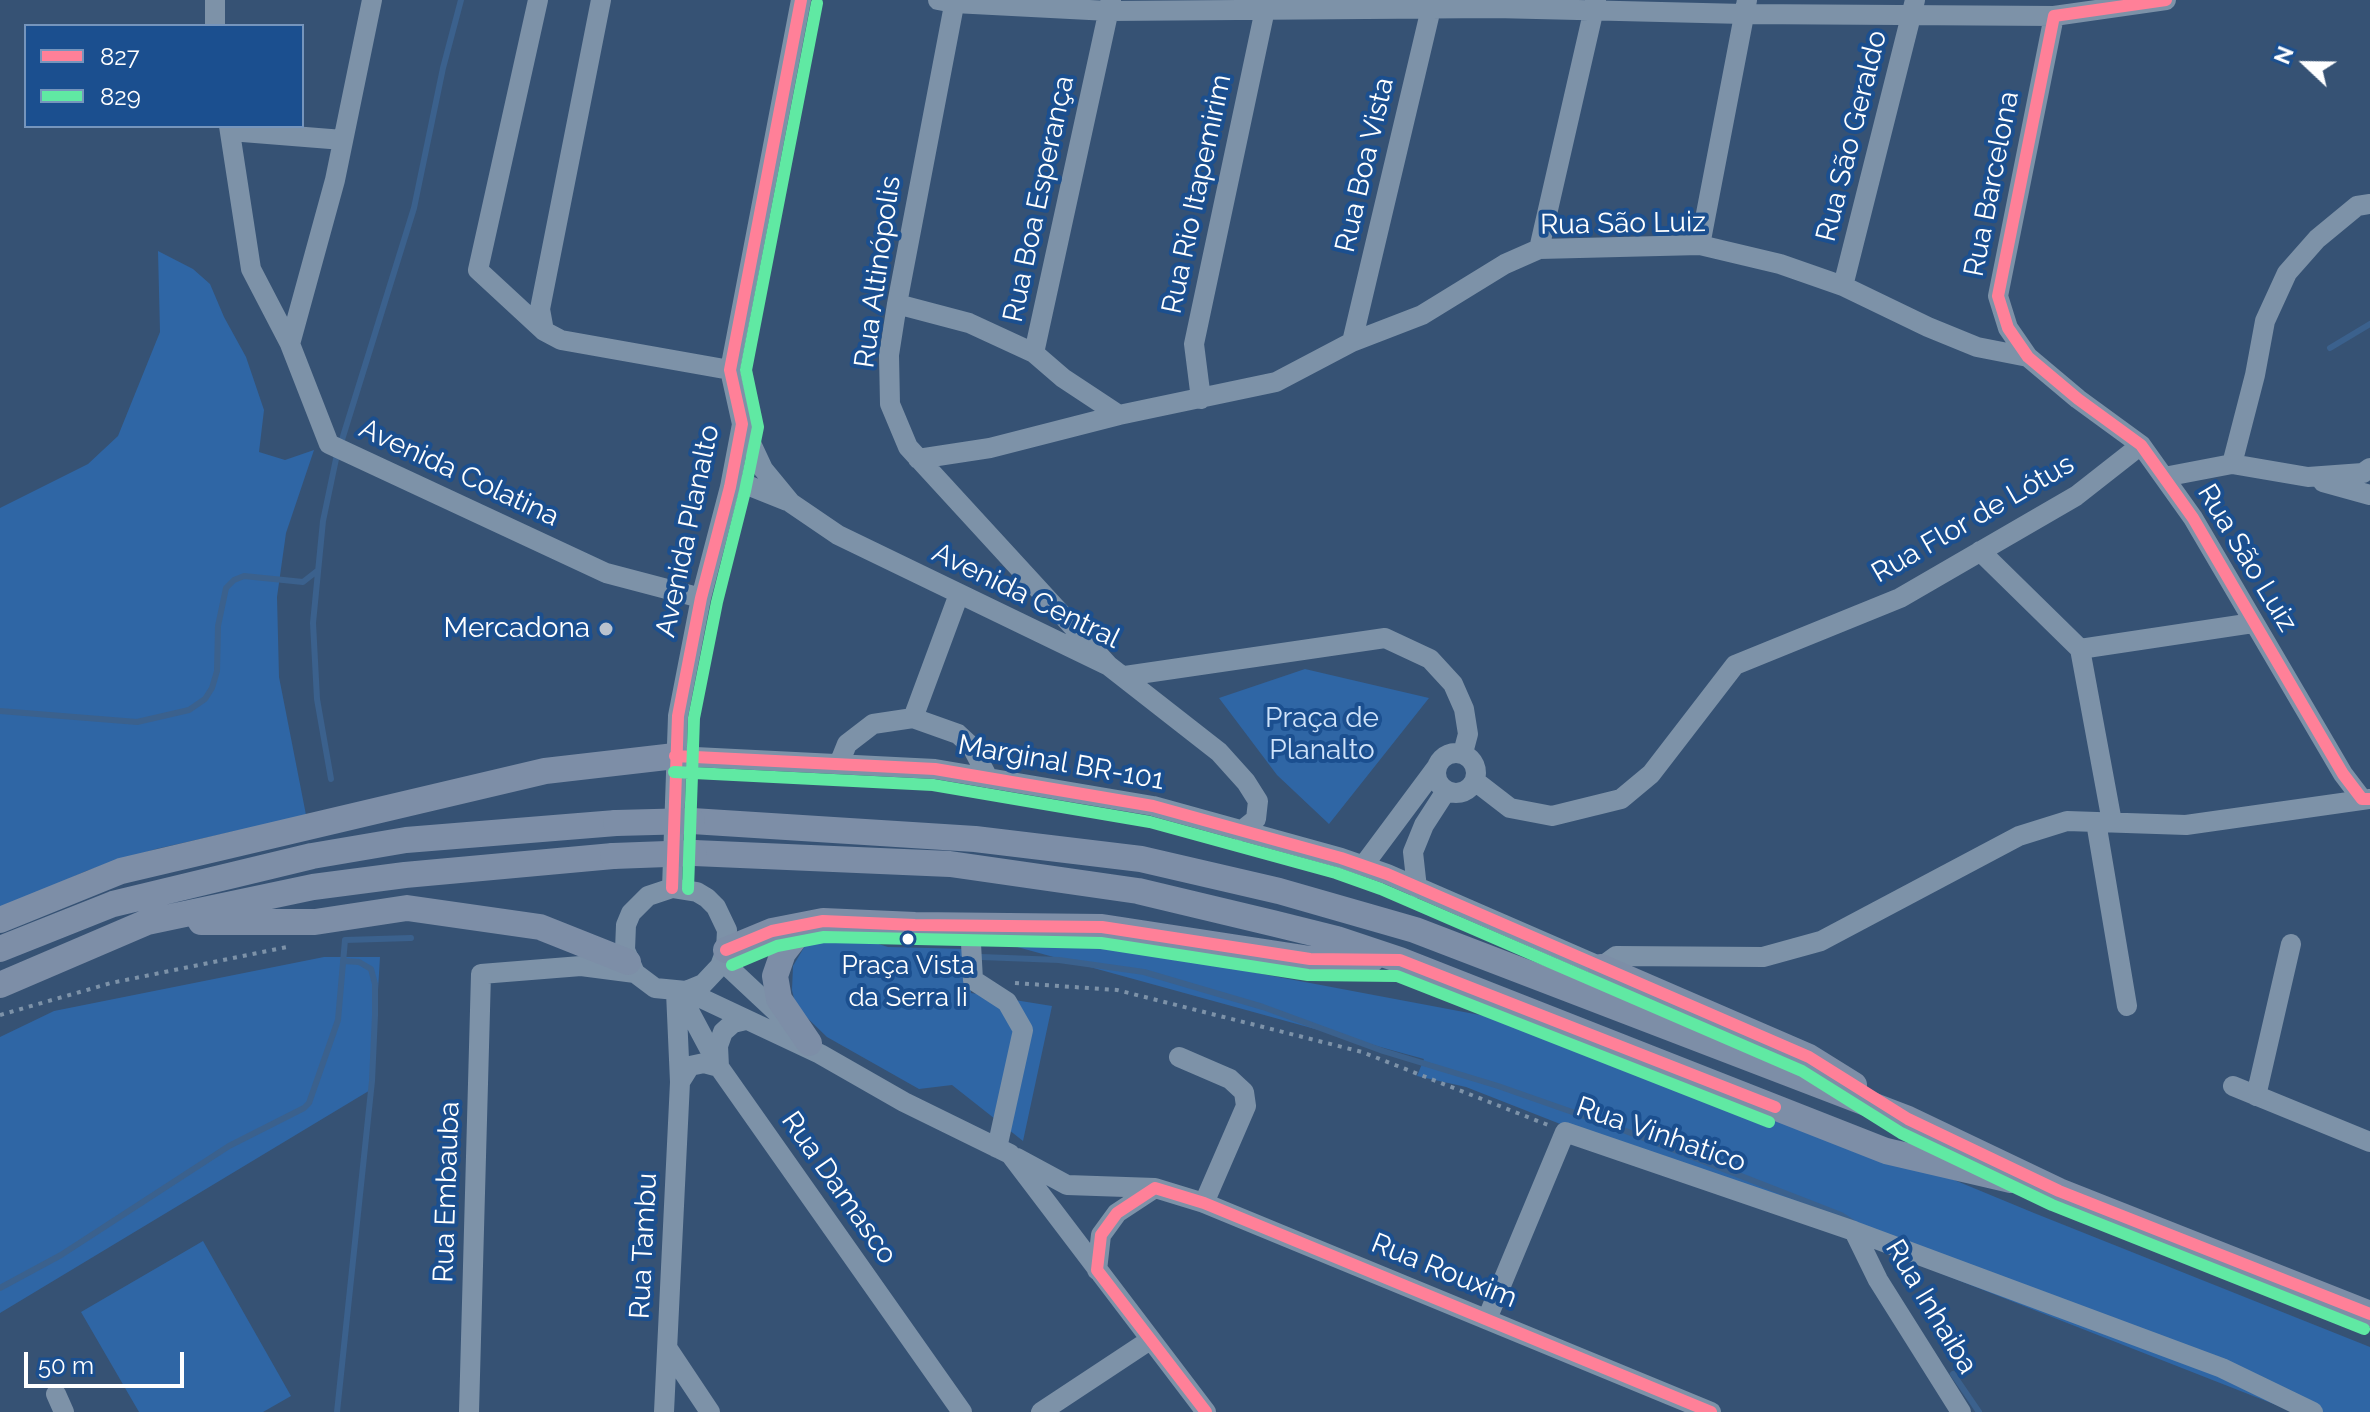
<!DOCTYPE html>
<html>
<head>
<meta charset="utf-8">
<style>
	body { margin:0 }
	#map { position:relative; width:2370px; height:1412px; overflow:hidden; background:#365274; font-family:Raleway,sans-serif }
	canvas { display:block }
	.legend { position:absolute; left:24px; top:24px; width:280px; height:104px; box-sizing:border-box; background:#1b4f8f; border:2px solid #7695bc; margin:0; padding:10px 14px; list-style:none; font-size:24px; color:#fff }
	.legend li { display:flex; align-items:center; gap:16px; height:40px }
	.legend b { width:40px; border:2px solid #7695bc }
	.north { position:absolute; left:2266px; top:24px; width:80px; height:80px; -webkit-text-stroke:6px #1b4f8f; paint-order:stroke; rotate:292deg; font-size:22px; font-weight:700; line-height:32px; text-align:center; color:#fff }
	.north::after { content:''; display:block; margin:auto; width:28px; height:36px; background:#fff; clip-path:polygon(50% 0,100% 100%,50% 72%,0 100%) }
	.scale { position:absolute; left:24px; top:1352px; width:160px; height:36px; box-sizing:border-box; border:4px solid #fff; border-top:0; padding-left:10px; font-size:24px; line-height:28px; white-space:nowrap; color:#fff; -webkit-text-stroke:6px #1b4f8f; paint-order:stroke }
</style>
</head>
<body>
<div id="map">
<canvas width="2370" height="1412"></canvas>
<ul class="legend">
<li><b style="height:10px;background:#ff8098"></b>827</li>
<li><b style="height:10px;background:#60e9a3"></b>829</li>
</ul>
<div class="north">N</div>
<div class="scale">50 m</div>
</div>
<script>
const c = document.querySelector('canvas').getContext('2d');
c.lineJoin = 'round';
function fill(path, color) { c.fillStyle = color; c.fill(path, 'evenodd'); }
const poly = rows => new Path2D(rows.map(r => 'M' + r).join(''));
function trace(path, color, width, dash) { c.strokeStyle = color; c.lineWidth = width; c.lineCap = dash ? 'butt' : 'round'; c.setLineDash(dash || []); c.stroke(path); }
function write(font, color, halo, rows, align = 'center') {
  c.font = font + ' Raleway,sans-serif'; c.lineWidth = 8; c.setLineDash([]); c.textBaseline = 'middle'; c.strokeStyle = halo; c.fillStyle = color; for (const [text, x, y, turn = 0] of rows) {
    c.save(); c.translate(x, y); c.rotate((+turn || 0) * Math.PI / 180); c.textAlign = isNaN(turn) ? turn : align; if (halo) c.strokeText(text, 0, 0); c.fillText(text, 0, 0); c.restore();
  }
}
const green = poly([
	[158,251,193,269,210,284,224,317,246,357,264,410,259,452,285,460,314,450,286,533,277,597,279,677,307,820,231,832,156,849,86,871,0,910,0,508,88,464,118,436,160,332],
	[1305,669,1429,698,1329,824,1277,775,1219,698],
	[1018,928,1618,1041,2034,1213,2370,1347,2370,1412,2294,1412,1466,1087,1417,1076,1424,1059,1010,945],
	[840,932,888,947,969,949,971,993,1052,1006,1023,1141,952,1085,919,1089,827,1037,796,1007,792,990,793,966,806,944,825,934],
	[324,957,380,957,372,1089,0,1313,0,1037,54,1011],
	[203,1241,291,1396,263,1412,139,1412,81,1312]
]);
const stream = poly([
	[2330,348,2370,324],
	[0,711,137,722,189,710,205,699,212,688,217,671,218,626,226,588,234,580,244,576,303,582,317,571],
	[331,779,317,699,313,623,323,521,336,459,414,208,443,68,461,0],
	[981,957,1059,960,1144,972,1263,1007,1383,1051,1498,1086,1618,1128,1841,1215,1852,1222],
	[0,1288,61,1255,229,1146,304,1108,309,1103,338,1020,345,940,411,938],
	[1953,1374,1979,1412],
	[337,1412,372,1081,375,1015,375,984,371,969,359,962,343,961]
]);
const path = poly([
	[1015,983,1117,990,1362,1052,1548,1125],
	[0,1015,111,983,287,947]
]);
const minor = poly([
	[538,0,478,270,544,331],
	[601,0,540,309,544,331,561,340,730,370],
	[938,0,954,3,1109,11,1495,8,1744,14,2054,16,2166,0],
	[955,0,897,304,889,355,890,404,908,447,1109,666],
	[1111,0,1034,353,1063,378,1119,415],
	[215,26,215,0],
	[229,126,251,269,290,344,329,444,606,573,701,598],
	[230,131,343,140],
	[1700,245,1747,0],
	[1539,249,1596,0],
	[1843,286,1915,0],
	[897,304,969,323,1034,353],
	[1352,342,1433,0],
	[290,344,335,180,372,0],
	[2028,357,2008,328,1998,296,2054,16],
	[1201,399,1194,344,1267,0],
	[742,424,763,469,791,503,838,535,1109,666,1219,752,1246,782,1258,801,1256,819,1241,831],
	[918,459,990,448,1119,415,1276,382,1352,342,1422,315,1505,264,1539,249,1700,245,1780,264,1843,286,1928,327,1977,347,2028,357,2078,399,2141,445,2193,518,2343,774,2362,799],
	[2232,464,2255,375,2265,321,2287,273,2317,239,2357,206,2370,204],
	[2164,477,2232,464,2308,477,2363,473,2370,468],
	[2323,482,2370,495],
	[730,487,747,485,787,501],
	[1980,551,2080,649,2112,822],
	[2080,649,2253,623],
	[1125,676,1385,638,1430,659,1453,684,1464,709,1468,734,1463,753],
	[913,718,959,594],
	'1436 773a20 20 0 1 1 40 0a20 20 0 1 1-40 0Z',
	[675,756,935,769,1153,806,1341,858,1387,874,1601,967,1616,956,1763,957,1821,941,2019,836,2067,821,2186,825,2370,799],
	[839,764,847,744,873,724,913,718,958,734,972,747,988,778],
	[1475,781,1510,808,1552,816,1621,799,1651,774,1735,665,1900,598,2076,496,2141,445],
	[2096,822,2127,1006],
	[1363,866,1436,768],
	[672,888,678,716,701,598,730,487,742,424,730,370,801,0],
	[1417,888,1413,852,1424,825,1446,791],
	[970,925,973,980,1007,1002,1023,1030,997,1148],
	[723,962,785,1020],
	[686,991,703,984,720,966,726,950,727,930,716,907,707,898,697,892,672,888,648,896,631,913,626,925,625,950,635,973,655,988,686,991,820,1054,904,1102,1010,1154,1206,1412],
	[679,992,719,1067,962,1412],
	[1179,1057,1230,1079,1244,1092,1246,1106,1204,1203],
	[680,1082,690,1066,704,1063,719,1067,718,1046,723,1032,733,1023,746,1020],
	[2233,1086,2370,1142],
	[2256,1096,2291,944],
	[1017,1158,1067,1185,1155,1188,1204,1203,1711,1412],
	[1854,1231,1878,1280,1961,1412],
	[1097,1270,1101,1235,1117,1213,1155,1188],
	[1487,1319,1565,1132,1854,1231,2222,1368,2313,1412],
	[668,1349,710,1412],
	[56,1394,64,1412],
	[469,1412,481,974,581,966,635,973],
	[664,1412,680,1082,676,992],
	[1041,1412,1150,1340]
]);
const major = poly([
	[692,821,975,839,1141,859,1279,891,1415,930,1908,1119,2059,1191,2370,1314],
	[694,853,950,864,1138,891,1272,923,1337,939,1400,960,1886,1151,2011,1180],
	[0,920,121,871,545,771,675,756],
	[201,922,315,922,407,908,540,927,628,962],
	[0,949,113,904,312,856,406,840,616,823],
	[726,950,772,931,823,921,915,925,1102,927,1310,959,1372,959],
	[1601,967,1809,1057,1854,1085],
	[0,985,147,922,313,887,405,875,613,856],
	[809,1043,779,999,775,976,783,953,797,935,815,926]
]);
const majorBridge = poly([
	[616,823,692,821],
	[613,856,694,853]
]);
const bus1 = poly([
	[2166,0,2054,16,1998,296,2008,328,2028,357,2078,399,2141,445,2193,518,2343,774,2362,799,2370,799],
	[675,756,935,769,1153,806,1341,858,1387,874,1809,1057,1908,1119,2059,1191,2370,1314],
	[672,888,678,716,701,598,730,487,742,424,730,370,801,0],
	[726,950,772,931,823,921,915,925,1102,927,1310,959,1400,960,1775,1107],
	[1206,1412,1097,1270,1101,1235,1117,1213,1155,1188,1204,1203,1711,1412]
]);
const bus2 = poly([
	[674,772,933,785,1150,822,1336,873,1381,889,1802,1071,1901,1133,2052,1205,2364,1329],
	[688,889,694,718,717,602,745,491,758,427,746,370,817,3],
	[732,965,777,946,824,937,1101,943,1308,975,1397,976,1769,1122]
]);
const markers = [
	[606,629,8,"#b9c2ce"],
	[908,939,7,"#fff"]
];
const busNames = [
	["Praça Vista",908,966],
	["da Serra Ii",908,998]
];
const streetNames = [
	["Rua São Geraldo",1852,136,-76],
	["Rua Boa Vista",1365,165,-77],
	["Rua Barcelona",1992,184,-79],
	["Rua Rio Itapemirim",1197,194,-78],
	["Rua Boa Esperança",1039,199,-78],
	["Rua São Luiz",1623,224,-1],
	["Rua Altinópolis",878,272,-82],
	["Avenida Colatina",459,473,25],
	["Rua Flor de Lótus",1973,519,-30],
	["Avenida Planalto",688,531,-78],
	["Rua São Luiz",2247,558,59],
	["Avenida Central",1026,596,26],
	["Marginal BR-101",1061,763,10],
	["Rua Vinhatico",1661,1135,19],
	["Rua Damasco",839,1188,55],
	["Rua Embauba",447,1192,-88],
	["Rua Tambu",644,1246,-87],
	["Rua Rouxim",1444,1271,22],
	["Rua Inhaiba",1931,1307,59]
];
const poiNames = [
	["Mercadona",590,629]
];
const parkNames = [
	["Praça de",1322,719],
	["Planalto",1322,751]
];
fill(green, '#2f66a5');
trace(stream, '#3b618d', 6);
trace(path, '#7d92a8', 4, [4, 6]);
trace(minor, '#7d92a8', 20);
trace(major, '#7d8ea7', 26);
trace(majorBridge, '#7d8ea7', 26);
trace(bus1, '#ff8098', 12);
trace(bus2, '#60e9a3', 12);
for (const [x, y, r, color] of markers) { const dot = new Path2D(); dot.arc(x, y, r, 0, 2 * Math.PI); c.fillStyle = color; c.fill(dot); trace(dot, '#1b4f8f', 3); }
write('26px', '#fff', '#1b4f8f', busNames);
write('28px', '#fff', '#1b4f8f', streetNames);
write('28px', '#fff', '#1b4f8f', poiNames, 'right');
write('28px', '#cfe3fa', '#1b4f8f', parkNames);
</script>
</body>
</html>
